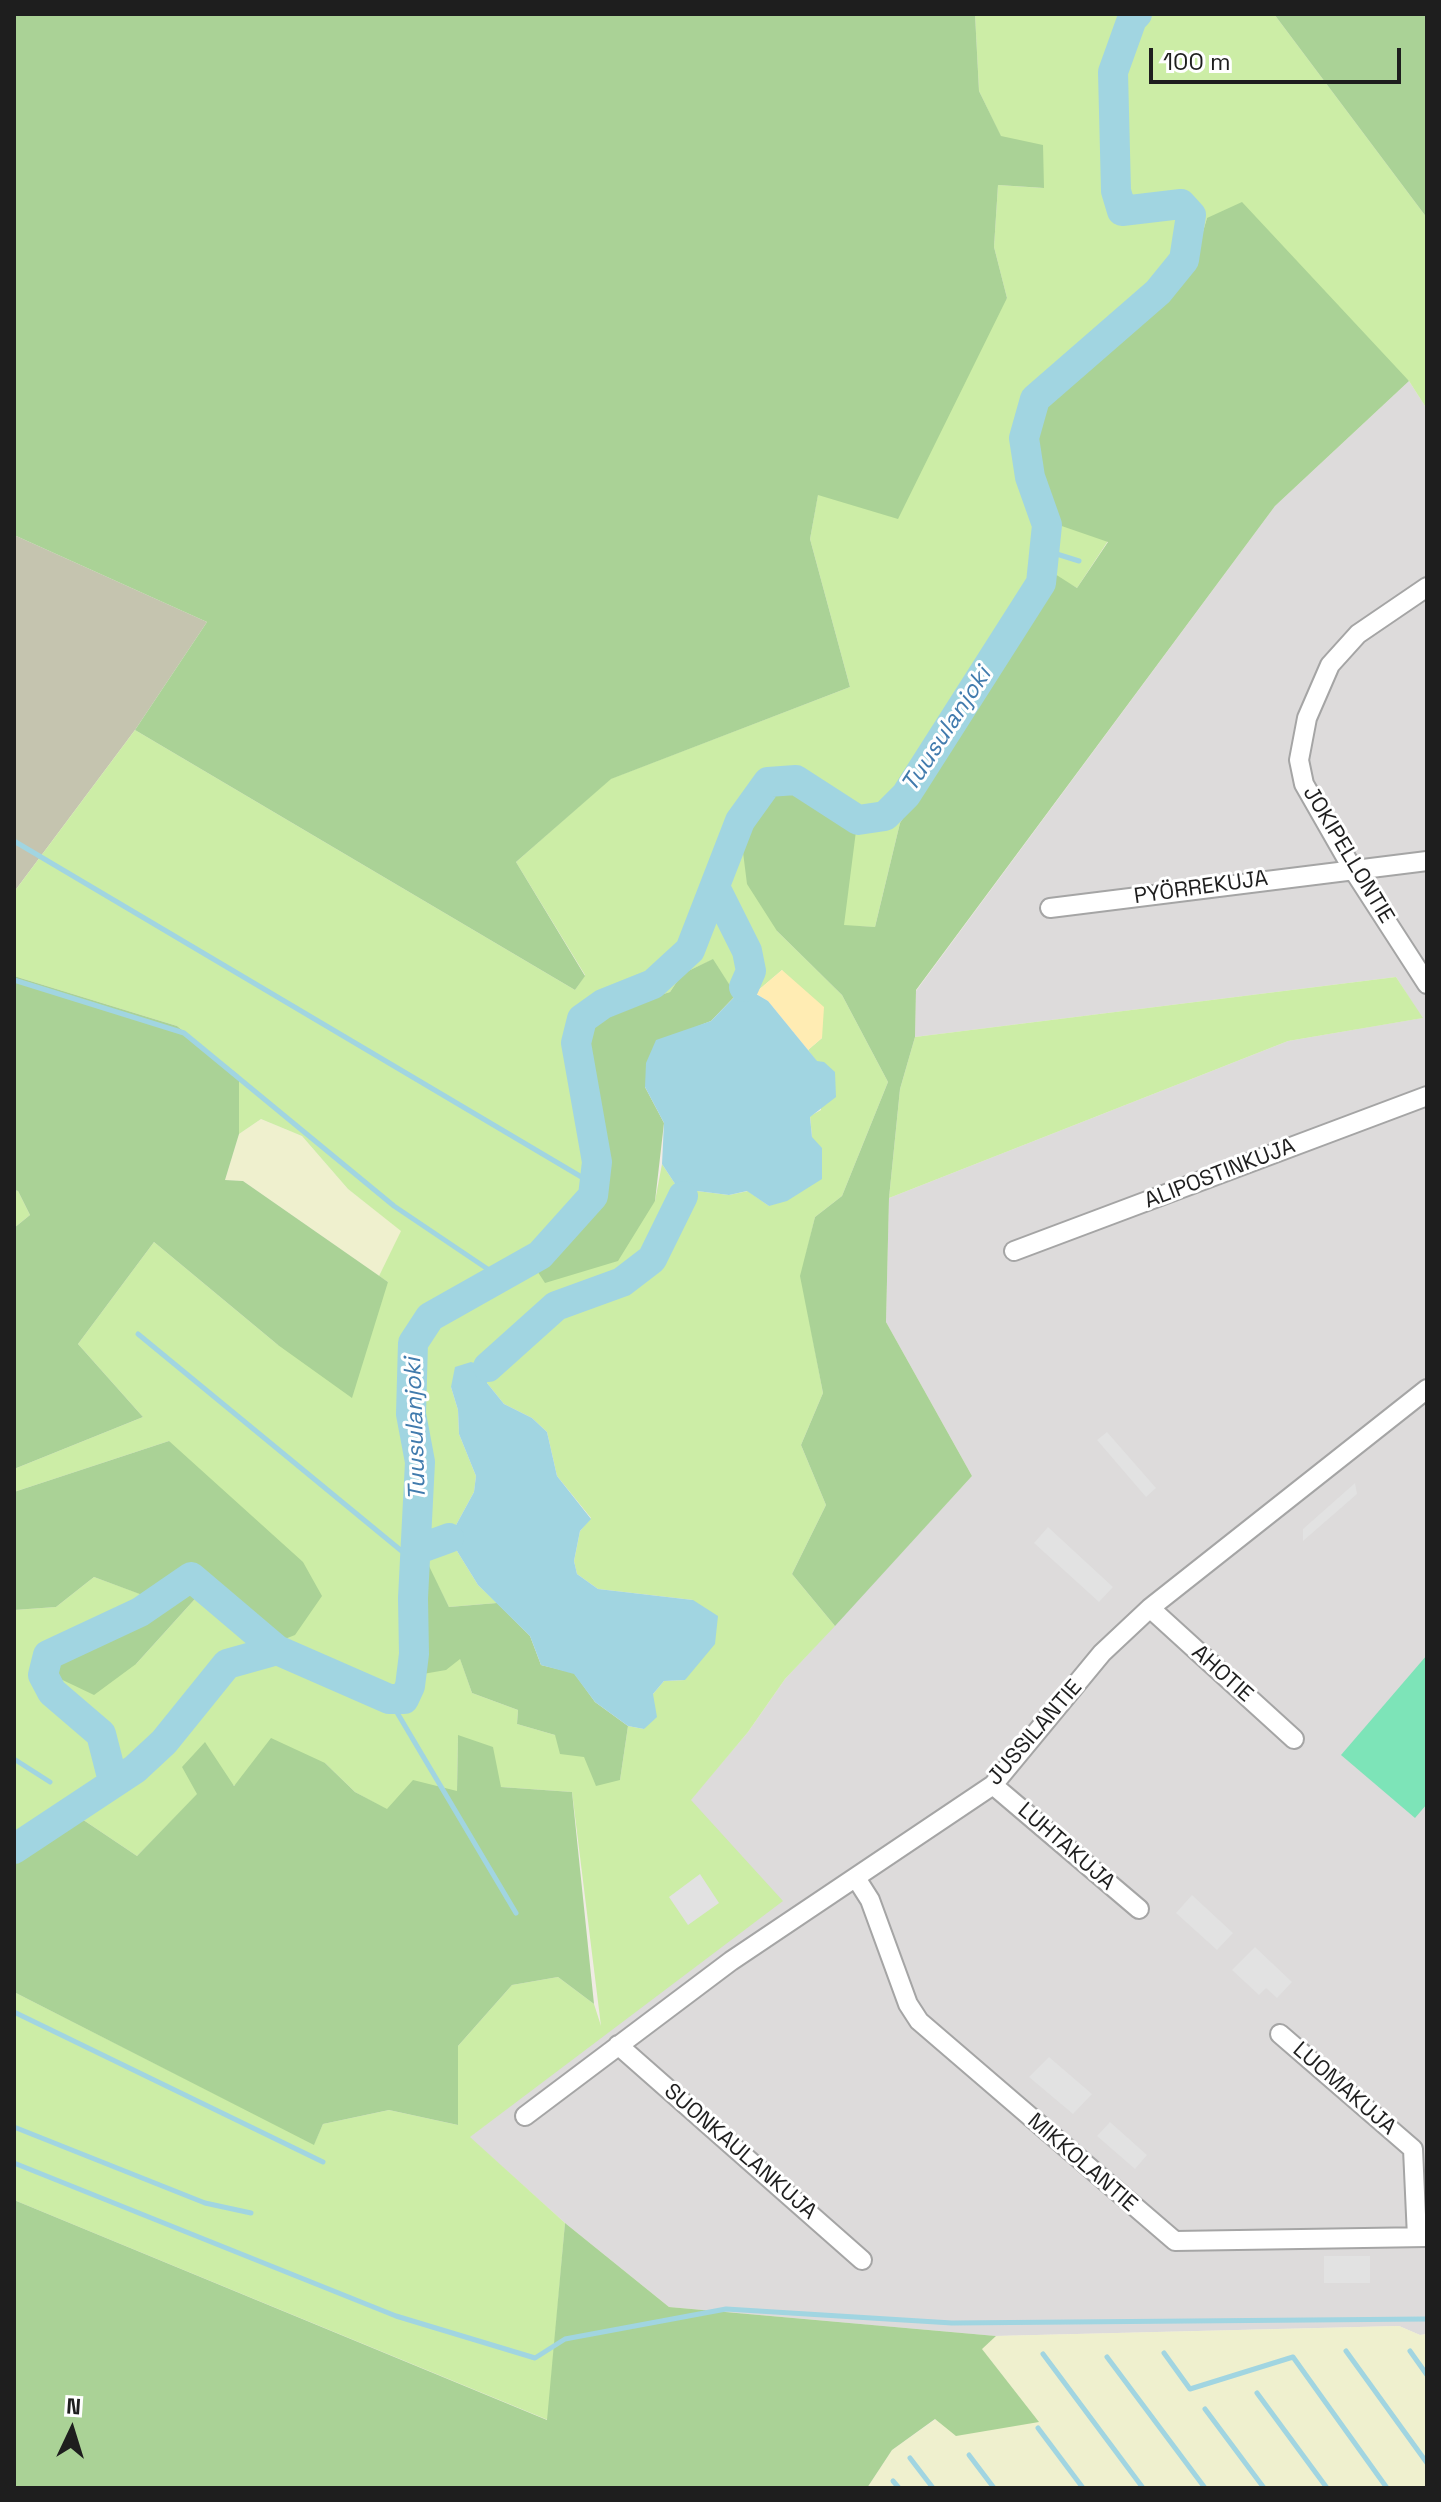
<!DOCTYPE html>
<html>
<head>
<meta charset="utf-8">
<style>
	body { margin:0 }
	#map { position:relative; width:1441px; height:2502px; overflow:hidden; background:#f0ebe4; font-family:"Space Grotesk",sans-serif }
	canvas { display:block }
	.frame { position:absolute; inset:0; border:16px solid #1e1e1e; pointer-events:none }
	.north { position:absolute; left:32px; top:2390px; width:80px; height:80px; -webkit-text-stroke:6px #fff; paint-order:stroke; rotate:4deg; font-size:22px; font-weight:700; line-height:32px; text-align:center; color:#1e1e1e }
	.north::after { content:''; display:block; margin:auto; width:28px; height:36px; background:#1e1e1e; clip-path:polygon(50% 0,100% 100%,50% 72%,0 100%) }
	.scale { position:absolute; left:1149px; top:48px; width:252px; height:36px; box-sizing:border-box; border:4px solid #1e1e1e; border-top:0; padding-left:10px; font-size:24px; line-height:28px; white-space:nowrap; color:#1e1e1e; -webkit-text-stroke:6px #fff; paint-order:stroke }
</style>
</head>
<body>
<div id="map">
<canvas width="1441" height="2502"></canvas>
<div class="frame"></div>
<div class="north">N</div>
<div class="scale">100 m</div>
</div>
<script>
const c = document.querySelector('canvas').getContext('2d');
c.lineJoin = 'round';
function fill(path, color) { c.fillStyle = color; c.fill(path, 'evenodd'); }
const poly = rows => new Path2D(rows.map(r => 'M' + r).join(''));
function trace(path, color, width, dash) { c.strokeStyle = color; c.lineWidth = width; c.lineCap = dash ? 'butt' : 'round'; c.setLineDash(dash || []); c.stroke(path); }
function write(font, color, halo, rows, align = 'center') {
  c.font = font + ' "Space Grotesk",sans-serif'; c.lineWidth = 6; c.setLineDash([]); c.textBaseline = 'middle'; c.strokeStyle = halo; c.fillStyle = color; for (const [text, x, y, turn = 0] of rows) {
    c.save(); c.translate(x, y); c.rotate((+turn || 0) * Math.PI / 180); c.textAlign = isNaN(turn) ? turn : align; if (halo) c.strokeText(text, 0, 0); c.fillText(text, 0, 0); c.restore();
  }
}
const residential = poly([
	[1409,381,1427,409,1427,2334,1420,2335,1399,2326,996,2336,669,2307,565,2223,469,2137,602,2035,690,1800,748,1732,785,1679,972,1476,886,1322,889,1198,1288,1041,1422,1018,1396,977,915,1037,916,991,1275,506]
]);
const construction = poly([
	[14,535,207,622,135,730,14,892]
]);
const farmland = poly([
	[261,1119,302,1136,348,1189,402,1231,379,1276,243,1181,225,1180,239,1134],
	[1399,2326,1420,2335,1427,2334,1427,2488,867,2488,892,2450,936,2419,1038,2421,981,2348,996,2336]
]);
const grass = poly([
	[975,14,1274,14,1427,218,1427,409,1409,381,1207,218,1194,262,1175,287,1061,388,1032,425,1031,456,1108,541,1077,588,1054,575,900,823,875,927,844,926,777,931,842,995,888,1082,842,1196,815,1217,801,1276,823,1393,801,1445,826,1505,792,1574,835,1626,785,1679,748,1732,691,1800,783,1901,470,2137,565,2223,548,2420,14,2200,14,1992,314,2144,323,2124,389,2110,458,2125,458,2046,512,1985,558,1977,594,2004,601,2026,572,1792,501,1787,458,1736,457,1792,387,1810,355,1792,325,1763,198,1794,137,1856,67,1809,14,1846,14,1610,56,1607,94,1577,146,1596,78,1630,136,1664,203,1590,169,1441,14,1492,14,1469,143,1417,78,1344,154,1242,278,1345,388,1282,379,1276,401,1231,348,1189,302,1136,261,1119,239,1134,239,1075,177,1026,14,976,14,892,135,730,575,990,585,975,516,862,610,779,850,687,810,539,818,494,1007,298,994,247,998,185,1043,188,1001,137,979,91],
	[712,960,736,995,744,987,755,993,782,970,822,1038,808,1050,817,1062,821,1110,810,1116,812,1137,769,1206,748,1191,729,1195,697,1191,683,1196,662,1164,655,1201,534,1266,552,1255,605,1188,583,1036,596,1015,670,992,682,974],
	[487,1383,504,1404,532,1418,547,1432,557,1476,591,1518,580,1531,574,1561,577,1574,598,1589,693,1600,685,1680,664,1681,653,1694,644,1729,628,1726,620,1780,555,1735,517,1724,518,1710,472,1693,428,1566,449,1607,497,1603,478,1585,449,1538,474,1492,476,1476,459,1434,458,1410,451,1387],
	[1396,977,1423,1018,1288,1041,889,1198,900,1089,915,1037],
	[14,1190,18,1191,30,1215,14,1228]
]);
const forest = poly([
	[15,14,975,14,979,91,1001,136,1043,145,1044,188,998,185,994,247,1007,298,898,519,818,495,810,539,850,687,611,779,516,862,585,976,575,990,135,730,207,622,14,535],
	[1274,14,1427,14,1427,218],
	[1242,202,1409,381,1275,506,916,990,915,1037,900,1089,889,1198,886,1322,972,1476,835,1626,792,1574,826,1505,801,1445,823,1393,800,1276,815,1217,842,1196,888,1082,842,995,777,931,747,884,742,844,766,793,780,788,795,789,856,831,844,925,875,927,900,823,1055,574,1077,588,1108,542,1053,523,1031,455,1032,425,1061,388,1175,287,1194,262,1207,218],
	[713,959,736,995,711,1021,686,1031,645,1087,664,1123,655,1201,618,1261,545,1283,534,1266,552,1255,605,1188,583,1035,587,1022,596,1015,670,992,682,974],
	[14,976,177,1026,239,1075,239,1134,225,1180,243,1181,388,1282,352,1398,278,1345,154,1242,78,1344,143,1417,14,1469,14,1228,30,1215,18,1191,14,1190],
	[169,1441,303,1562,322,1596,295,1635,267,1646,203,1590,136,1664,94,1695,50,1674,78,1630,145,1596,94,1577,56,1607,14,1610,14,1492],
	[428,1564,449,1607,497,1603,530,1636,541,1665,574,1673,595,1702,628,1726,620,1780,596,1786,584,1757,560,1754,555,1735,517,1724,518,1710,472,1693,460,1659,446,1670,417,1675],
	[458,1735,493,1747,501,1787,572,1792,594,2004,558,1977,512,1985,458,2046,458,2125,389,2110,323,2124,314,2145,14,1992,14,1846,67,1809,137,1856,197,1794,182,1767,205,1742,234,1786,271,1738,325,1763,355,1792,387,1809,413,1780,457,1791],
	[14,2200,547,2420,565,2223,669,2307,996,2336,982,2349,1039,2422,956,2436,935,2419,892,2450,867,2488,14,2488]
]);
const sand = poly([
	[782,970,824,1007,822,1038,808,1050,768,1001,755,993]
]);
const pitch = poly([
	[1427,1655,1427,1804,1415,1818,1341,1755]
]);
const parking = poly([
	[1107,1432,1156,1488,1146,1497,1097,1440],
	[1355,1483,1357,1494,1303,1541,1303,1529],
	[1048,1527,1113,1587,1099,1602,1034,1543],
	[700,1874,719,1903,688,1925,669,1897],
	[1192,1895,1233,1933,1217,1950,1176,1913],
	[1255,1947,1292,1982,1277,1998,1266,1988,1259,1995,1232,1970],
	[1049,2057,1092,2094,1073,2114,1029,2077],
	[1110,2122,1147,2155,1135,2169,1097,2136],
	[1324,2256,1370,2256,1370,2283,1324,2283]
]);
const water = poly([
	[744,987,768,1001,817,1061,824,1062,835,1072,836,1097,810,1117,812,1137,822,1148,822,1179,787,1201,769,1206,747,1191,729,1195,697,1191,683,1196,662,1164,664,1123,645,1087,646,1063,656,1040,711,1021],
	[471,1362,488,1367,487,1383,504,1404,532,1418,547,1432,557,1476,591,1519,580,1531,574,1561,577,1574,598,1589,693,1600,718,1616,715,1644,685,1680,664,1681,653,1694,657,1717,644,1729,628,1726,595,1702,574,1674,541,1665,530,1636,478,1585,449,1538,474,1492,476,1476,459,1434,458,1410,451,1387,455,1367]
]);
const stream = poly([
	[1044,550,1079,561],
	[14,841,595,1185],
	[14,980,184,1033,394,1206,498,1276],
	[138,1334,415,1562],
	[389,1699,516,1913],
	[14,1759,50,1782],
	[14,2012,323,2162],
	[14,2127,205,2203,251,2213],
	[14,2163,396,2316,535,2358,565,2339,726,2309,952,2323,1427,2319],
	[1346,2351,1427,2463],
	[1410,2351,1427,2375],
	[1164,2353,1190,2389,1293,2357,1387,2488],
	[1043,2354,1143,2488],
	[1107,2357,1205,2488],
	[1257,2393,1327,2488],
	[1205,2409,1264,2488],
	[1038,2428,1083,2488],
	[969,2455,994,2488],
	[910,2458,933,2488],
	[893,2481,899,2488]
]);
const river = poly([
	[715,887,747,951,751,971,744,987],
	[488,1367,556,1306,622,1282,652,1259,683,1196],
	[416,1550,449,1538],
	[113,1781,101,1734,52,1692,43,1675,48,1655,140,1612,191,1577,277,1650],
	[14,1849,135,1769,164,1742,227,1664,277,1650,389,1699,404,1699,410,1686,414,1654,413,1598,420,1462,411,1414,413,1343,430,1317,540,1255,593,1196,597,1162,576,1043,582,1019,603,1004,653,984,690,950,740,821,768,782,796,780,858,820,885,816,906,795,1041,583,1047,525,1030,477,1024,438,1035,399,1158,292,1184,260,1191,215,1181,204,1122,211,1116,191,1113,72,1132,19,1137,14]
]);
const street = poly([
	[1427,587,1358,634,1330,665,1307,718,1299,760,1304,784,1352,868,1427,984],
	[1050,908,1427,861],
	[1014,1251,1427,1096],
	[1150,1608,1294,1739],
	[993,1785,1139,1909],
	[856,1878,870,1900,908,2004,919,2021,1175,2241,1427,2237],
	[1280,2034,1413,2149,1417,2237],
	[618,2045,862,2260],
	[525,2116,731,1961,993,1785,1102,1653,1150,1608,1427,1389]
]);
const streetNames = [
	["JOKIPELLONTIE",1348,855,59],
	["PYÖRREKUJA",1201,888,-8],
	["ALIPOSTINKUJA",1220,1174,-21],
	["AHOTIE",1222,1674,42],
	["JUSSILANTIE",1035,1733,-49],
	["LUHTAKUJA",1066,1847,41],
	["LUOMAKUJA",1344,2089,41],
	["SUONKAULANKUJA",740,2152,41],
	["MIKKOLANTIE",1082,2163,41]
];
const waterNames = [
	["Tuusulanjoki",947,730,-57],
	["Tuusulanjoki",416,1429,-92]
];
fill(residential, '#dddbdb');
fill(construction, '#c5c4af');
fill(farmland, '#eff0ce');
fill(grass, '#cceda6');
fill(forest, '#aad296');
fill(sand, '#ffecb3');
fill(pitch, '#7de4b8');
fill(parking, '#e2e2e2');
fill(water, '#a1d5e1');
trace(stream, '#a1d5e1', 5);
trace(river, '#a1d5e1', 30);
trace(street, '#a5a5a5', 22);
trace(street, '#fff', 18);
write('22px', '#1e1e1e', '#fff', streetNames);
write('italic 24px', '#417bad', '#fff', waterNames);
</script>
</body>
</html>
